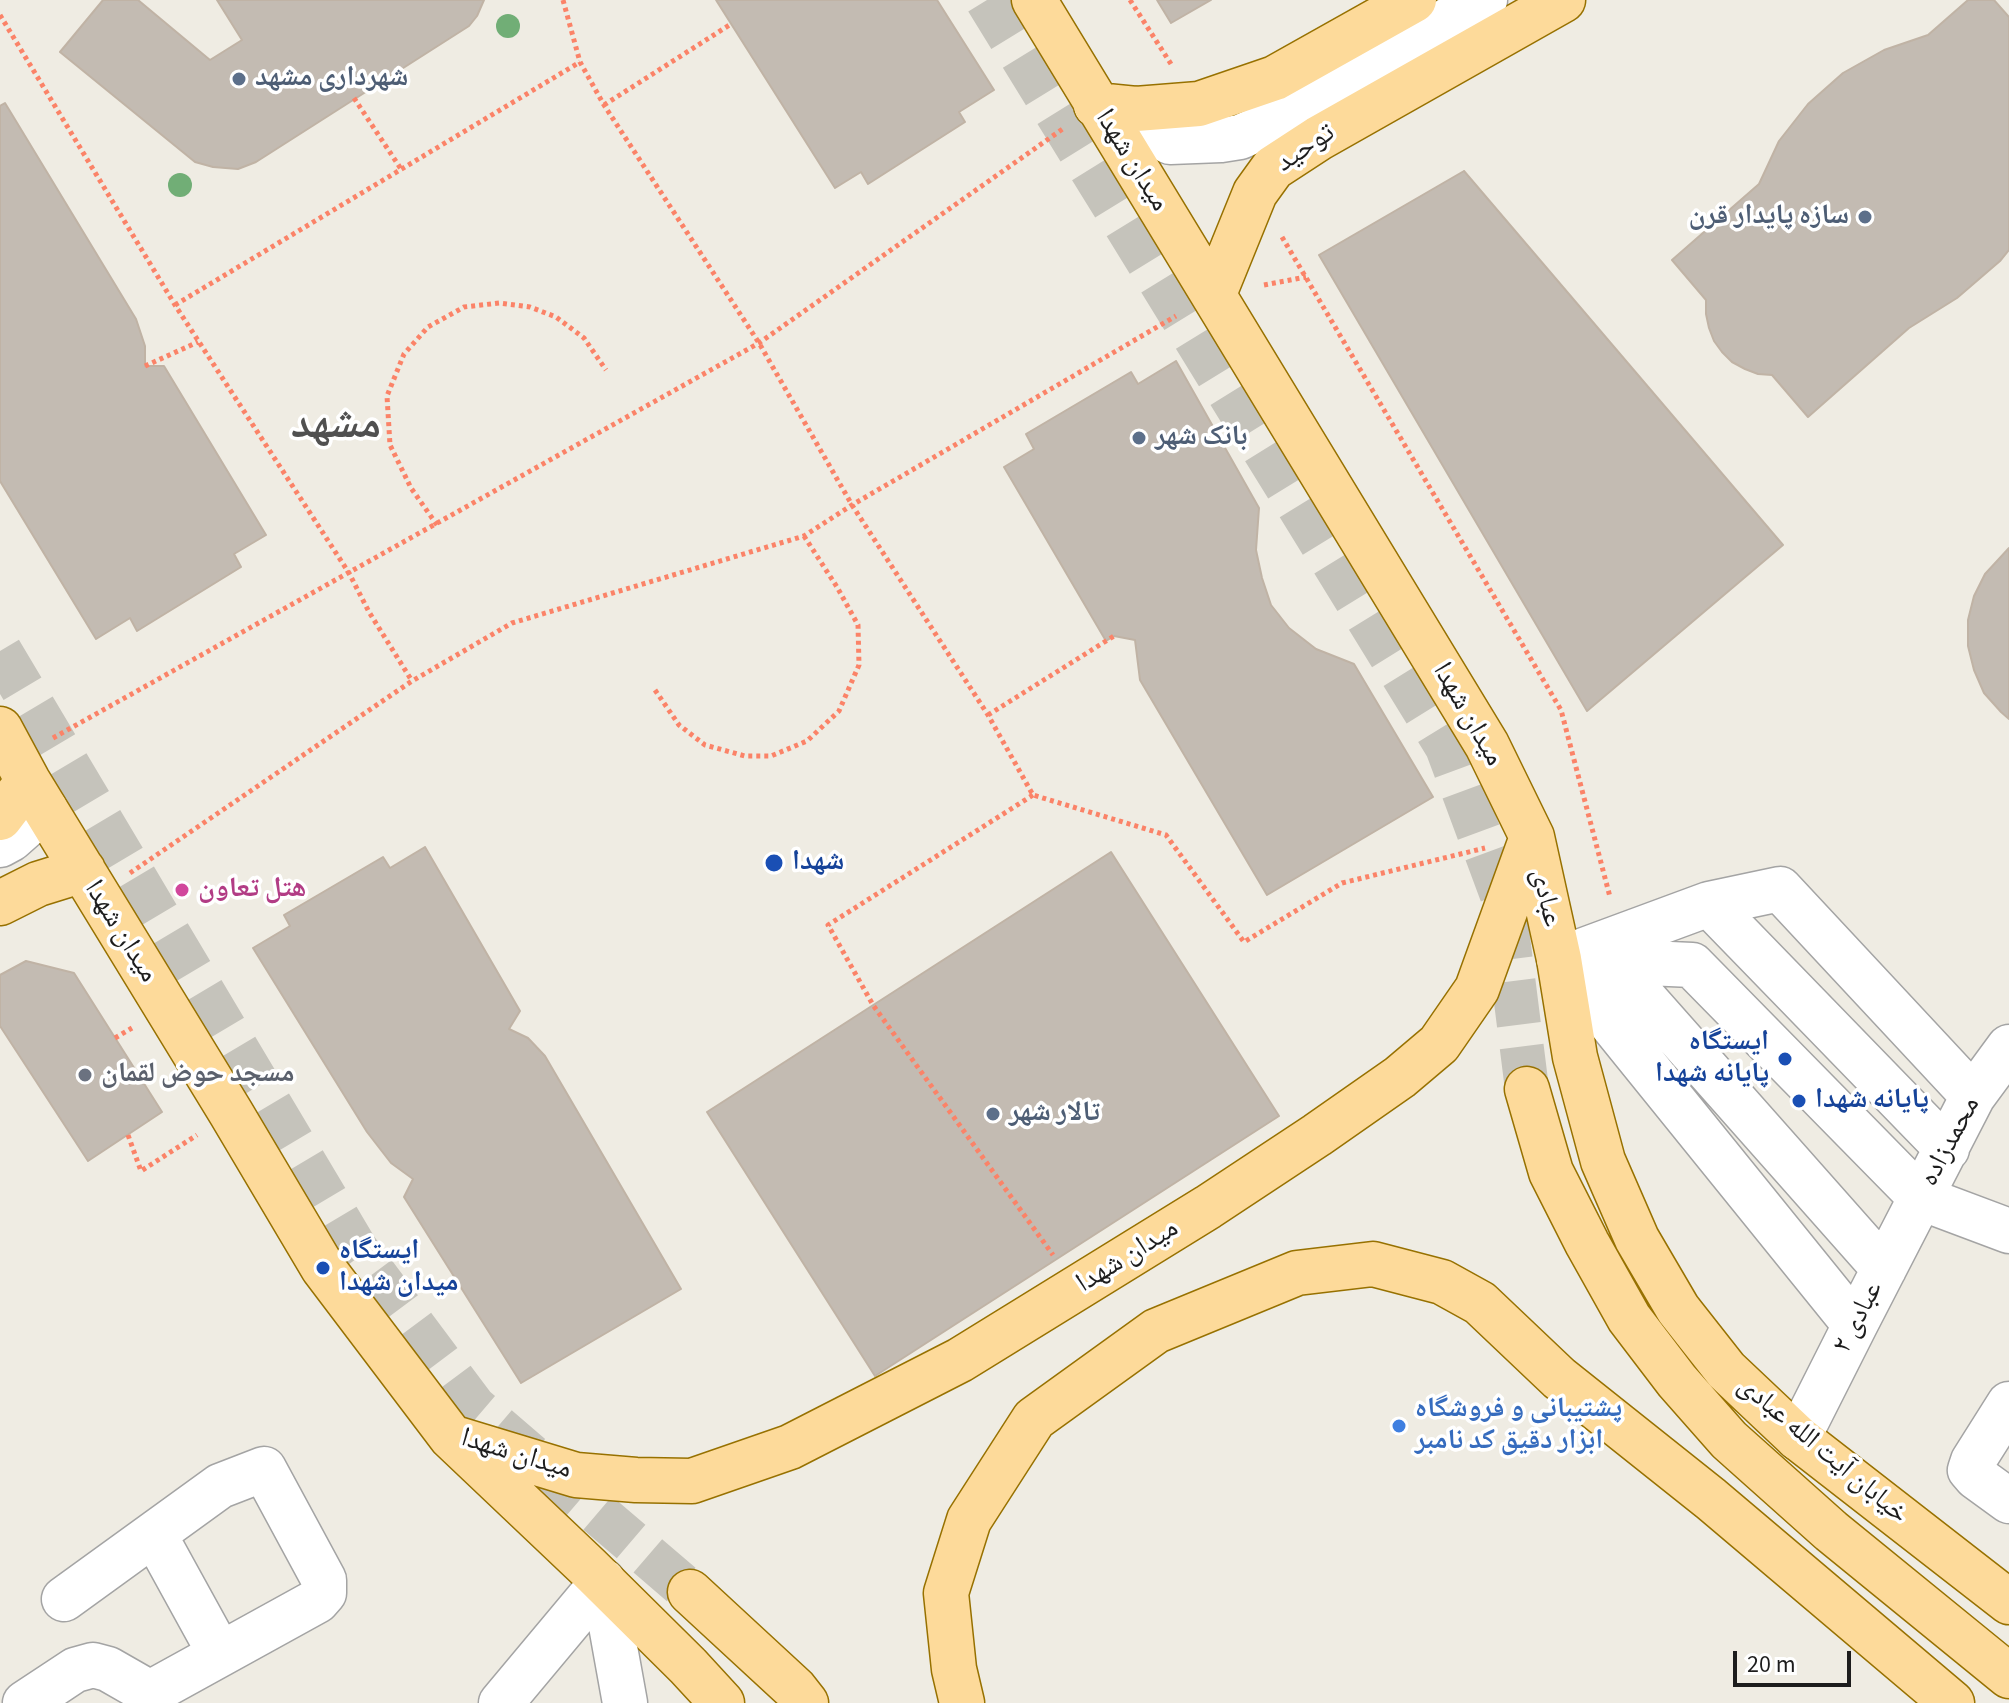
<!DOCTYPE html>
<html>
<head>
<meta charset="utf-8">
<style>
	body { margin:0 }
	#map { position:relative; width:2009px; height:1703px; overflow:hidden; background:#efece3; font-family:"Source Sans 3",sans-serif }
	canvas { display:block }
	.scale { position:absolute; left:1733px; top:1651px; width:118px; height:36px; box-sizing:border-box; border:4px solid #1d1d1d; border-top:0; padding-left:10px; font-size:24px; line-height:28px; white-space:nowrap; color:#1d1d1d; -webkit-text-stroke:6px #fff; paint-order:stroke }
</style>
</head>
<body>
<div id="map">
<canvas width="2009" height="1703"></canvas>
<div class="scale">20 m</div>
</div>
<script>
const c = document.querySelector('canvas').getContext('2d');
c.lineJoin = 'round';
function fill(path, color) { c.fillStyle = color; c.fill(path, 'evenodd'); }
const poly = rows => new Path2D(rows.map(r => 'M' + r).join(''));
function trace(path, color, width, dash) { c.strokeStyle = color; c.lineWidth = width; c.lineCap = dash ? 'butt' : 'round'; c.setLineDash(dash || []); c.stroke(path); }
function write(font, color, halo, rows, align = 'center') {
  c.font = font + ' "Source Sans 3","Noto Naskh Arabic",sans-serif'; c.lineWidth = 7; c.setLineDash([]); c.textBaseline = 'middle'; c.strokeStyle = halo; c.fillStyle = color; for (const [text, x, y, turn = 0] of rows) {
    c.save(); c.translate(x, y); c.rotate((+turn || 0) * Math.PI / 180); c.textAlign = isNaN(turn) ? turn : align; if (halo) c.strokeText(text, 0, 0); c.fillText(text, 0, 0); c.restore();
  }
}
const building = poly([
	[103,0,138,0,210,60,242,40,217,0,484,0,477,16,469,26,256,162,238,169,213,167,195,162,60,52,103,0],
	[716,0,937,0,994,90,959,112,965,122,868,184,861,172,835,188,716,0],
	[1157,0,1211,0,1171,23,1157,0],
	[1968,0,1994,0,2009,17,2009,250,2000,261,1957,298,1909,328,1808,417,1772,375,1758,374,1745,369,1732,362,1722,352,1714,341,1709,328,1706,314,1706,300,1672,260,1759,184,1779,141,1808,104,1843,73,1884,50,1928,35,1968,0],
	[5,103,136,319,145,346,145,366,164,366,266,535,234,554,241,567,137,631,130,618,96,639,0,481,0,106,5,103],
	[1464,171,1783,545,1587,711,1319,255,1464,171],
	[1176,361,1259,508,1256,550,1262,578,1271,605,1289,628,1316,649,1354,664,1433,797,1267,895,1140,680,1135,640,1114,636,1106,641,1004,467,1034,449,1026,434,1131,372,1138,384,1176,361],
	[2009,548,2009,719,2001,712,1984,693,1974,670,1968,646,1968,620,1974,596,1985,574,2009,548],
	[425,847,520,1011,509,1029,528,1038,545,1056,681,1289,521,1383,404,1197,413,1179,391,1163,367,1132,253,948,290,926,284,915,383,857,390,868,425,847],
	[1111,852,1279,1116,875,1376,707,1112,1111,852],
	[26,961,74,973,162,1112,88,1161,0,1026,0,975,26,961]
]);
const majorTunnel = poly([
	[987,0,1447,747,1503,898,1527,1089],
	[0,651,356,1249,474,1407,690,1592]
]);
const path = poly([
	[563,0,580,62,604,105,759,343,852,505,988,715,1033,795,1166,835,1244,942,1342,883,1485,848],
	[1130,0,1171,64],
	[0,15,175,305,349,573,369,612,412,681],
	[354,98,401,169],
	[604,105,731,24],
	[1282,237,1561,710,1610,897],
	[1264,285,1306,277],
	[175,305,580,62],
	[145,366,198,342],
	[437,525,411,488,390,445,387,396,404,354,428,327,464,307,499,303,530,307,556,317,584,338,606,370],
	[655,690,679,725,705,745,745,756,771,756,807,741,839,711,859,665,858,625,837,587,804,536],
	[988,715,1114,636],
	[53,738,759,343,1064,128],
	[1033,795,828,925,873,1005,1053,1255],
	[130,873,412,681,512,623,804,536,852,505,1176,316],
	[115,1038,132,1028],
	[128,1135,141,1171,197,1135]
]);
const minor = poly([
	[1096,105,1170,142,1221,140,1240,137,1285,117,1435,27,1485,0],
	[0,845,11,839,45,809],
	[1709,904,1947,1149],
	[1579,952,1709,904,1780,889,1973,1096],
	[1559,959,1692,965,1921,1198,2009,1231],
	[1559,959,1855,1325],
	[1584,969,1636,989,1884,1269],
	[2009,1404,1973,1461,1970,1470,1976,1477,2009,1501],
	[1798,1438,1855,1325,1973,1096,2009,1047],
	[154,1534,220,1654],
	[603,1581,625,1703],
	[25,1703,75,1670,93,1665,108,1669,150,1693,317,1601,324,1593,324,1580,264,1469,220,1486,64,1599],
	[501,1703,603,1581]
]);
const major = poly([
	[1034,0,1487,745,1532,837,1559,959,1575,1057,1603,1161,1637,1239,1678,1309,1726,1370,1798,1438,2009,1602],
	[1096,105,1136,109,1199,104,1275,78,1414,0],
	[1214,294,1255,193,1273,168,1319,138,1563,0],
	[0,729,28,781,231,1113,323,1268,451,1437,589,1568,688,1666,722,1703],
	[0,818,28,781],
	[0,903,38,884,83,870],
	[1527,1089,1551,1172,1587,1243,1629,1318,1677,1381,1729,1440,1831,1531,2009,1676],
	[451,1437,576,1475,636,1480,692,1481,790,1447,960,1360,1208,1207,1317,1135,1400,1077,1439,1044,1477,989,1532,837],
	[690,1592,795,1689,806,1703],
	[962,1703,954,1669,946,1593,969,1520,1034,1419,1156,1331,1297,1273,1373,1264,1442,1282,1480,1303,1559,1378,1711,1499,1952,1703]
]);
const trees = [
	[508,26],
	[180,185]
];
const markers = [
	[239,79,8,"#5c6f8a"],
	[1865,217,8,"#5c6f8a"],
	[1139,438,8,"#5c6f8a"],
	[774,863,10,"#1a4fb4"],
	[182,890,8,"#d1479c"],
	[1785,1059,8,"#1a4fb4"],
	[85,1075,8,"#6b7280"],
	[1799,1101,8,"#1a4fb4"],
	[993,1114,8,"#5c6f8a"],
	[323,1268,8,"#1a4fb4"],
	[1399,1426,8,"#3f7fe0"]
];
const serviceNames = [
	["شهرداری مشهد",255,79],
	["سازه پایدار قرن",1849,217,"right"],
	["بانک شهر",1155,438],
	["تالار شهر",1009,1114]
];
const streetNames = [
	["توحید",1306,149,-34],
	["میدان شهدا",1131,161,58],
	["میدان شهدا",1467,715,60],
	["عبادی",1545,898,77],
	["میدان شهدا",120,932,58],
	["محمدزاده",1951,1142,-62],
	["میدان شهدا",1128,1257,-32],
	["عبادی ۲",1859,1318,-63],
	["خیابان آیت الله عبادی",1822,1451,40],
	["میدان شهدا",516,1455,17]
];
const transitNames = [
	["شهدا",792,863],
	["ایستگاه",1769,1043,"right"],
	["پایانه شهدا",1769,1075,"right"],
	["پایانه شهدا",1815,1101],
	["ایستگاه",339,1252],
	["میدان شهدا",339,1284]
];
const hotelNames = [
	["هتل تعاون",198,890]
];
const worshipNames = [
	["مسجد حوض لقمان",101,1075]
];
const shopNames = [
	["پشتیبانی و فروشگاه",1415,1410],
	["ابزار دقیق کد نامبر",1415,1442]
];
const townNames = [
	["مشهد",336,427]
];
fill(building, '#c3bbb2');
trace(building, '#c0b3a5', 2);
trace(majorTunnel, '#c5c3bb', 44, [44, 22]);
trace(minor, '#a4a4a4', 47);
trace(major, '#977100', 47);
trace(path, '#fb8368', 5, [4, 4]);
trace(minor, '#fff', 44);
trace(major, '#fdda9a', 44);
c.fillStyle = '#71ae76';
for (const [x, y] of trees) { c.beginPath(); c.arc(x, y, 12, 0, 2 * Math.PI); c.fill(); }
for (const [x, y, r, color] of markers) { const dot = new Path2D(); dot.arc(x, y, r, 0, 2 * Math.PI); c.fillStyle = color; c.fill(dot); trace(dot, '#fff', 3); }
write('bold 28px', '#4e5e75', '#fff', serviceNames, 'left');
write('28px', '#1d1d1d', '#fff', streetNames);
write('bold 28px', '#164399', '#fff', transitNames, 'left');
write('bold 28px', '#b23c85', '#fff', hotelNames, 'left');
write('bold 28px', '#5b616d', '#fff', worshipNames, 'left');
write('bold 28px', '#366cbe', '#fff', shopNames, 'left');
write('bold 44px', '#505050', '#fff', townNames);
</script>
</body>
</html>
